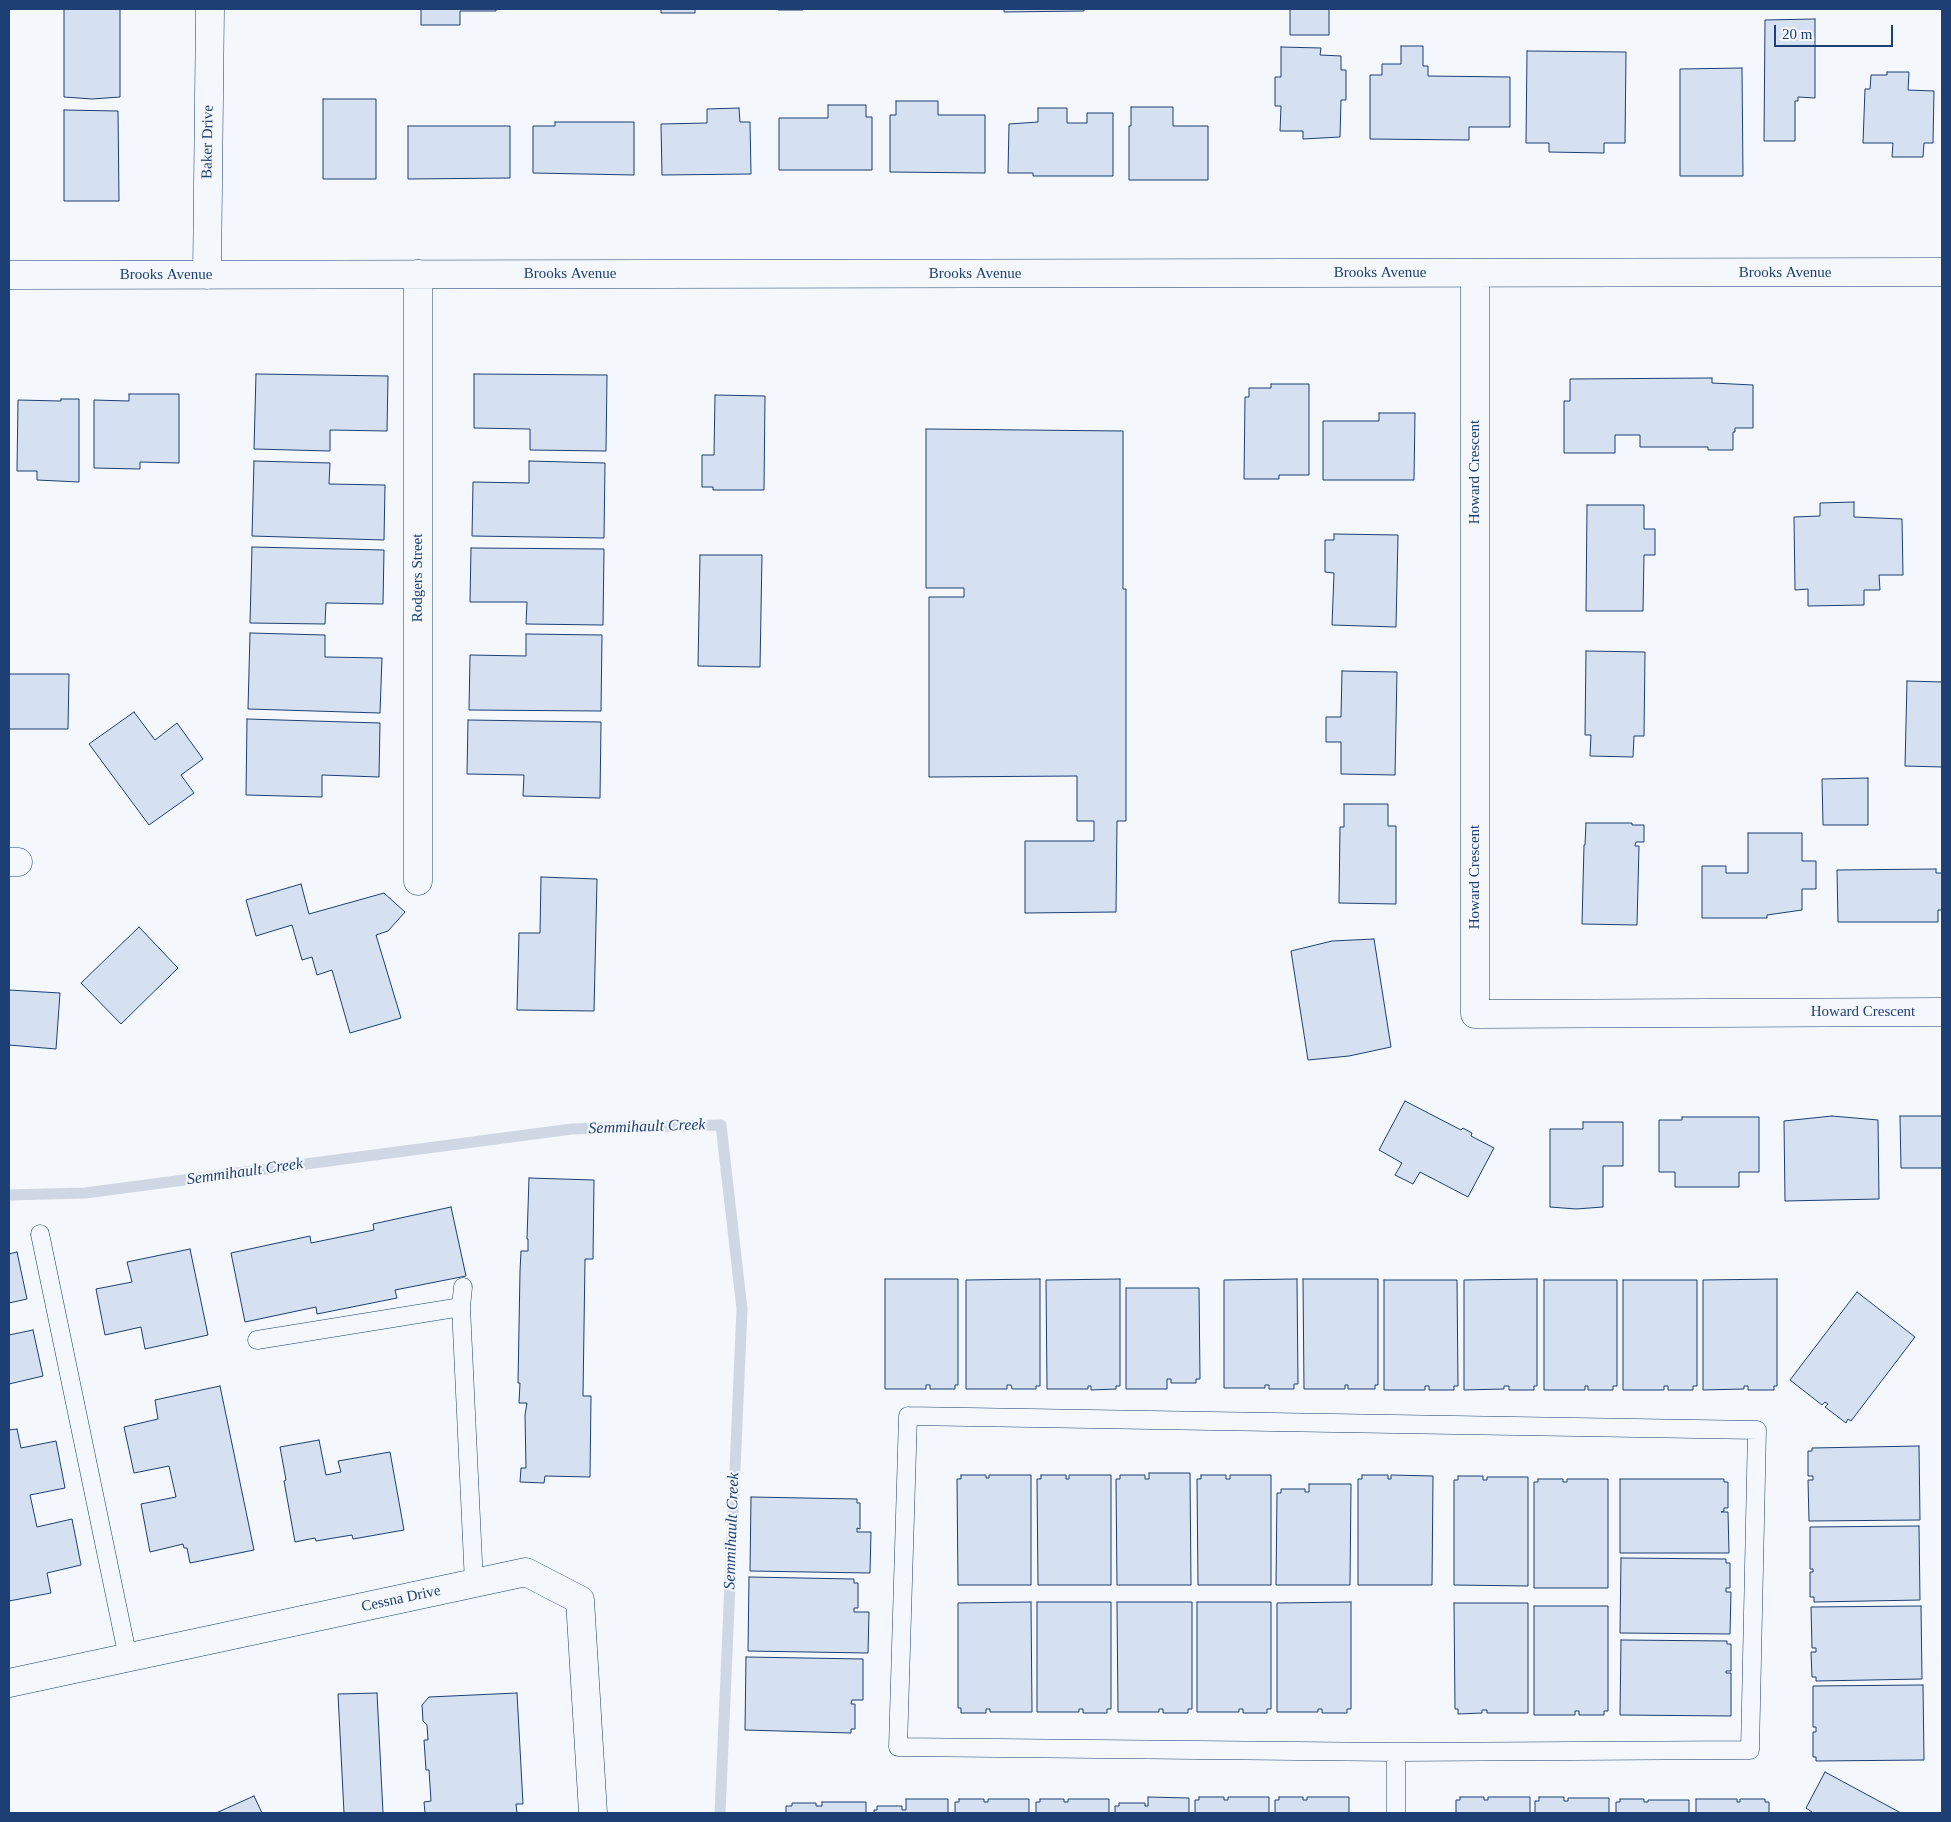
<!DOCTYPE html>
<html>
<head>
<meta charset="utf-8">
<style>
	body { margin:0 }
	#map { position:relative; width:1951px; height:1822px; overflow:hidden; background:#f4f7fb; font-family:Georgia,serif }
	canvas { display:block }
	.frame { position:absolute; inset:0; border:10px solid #1d3f73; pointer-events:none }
	.scale { position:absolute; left:1774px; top:25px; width:119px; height:22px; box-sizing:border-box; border:2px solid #1d3f73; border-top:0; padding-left:6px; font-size:15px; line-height:18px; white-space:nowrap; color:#1d3f73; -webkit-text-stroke:4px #f4f7fb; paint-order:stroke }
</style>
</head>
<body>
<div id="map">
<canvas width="1951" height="1822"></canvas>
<div class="frame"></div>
<div class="scale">20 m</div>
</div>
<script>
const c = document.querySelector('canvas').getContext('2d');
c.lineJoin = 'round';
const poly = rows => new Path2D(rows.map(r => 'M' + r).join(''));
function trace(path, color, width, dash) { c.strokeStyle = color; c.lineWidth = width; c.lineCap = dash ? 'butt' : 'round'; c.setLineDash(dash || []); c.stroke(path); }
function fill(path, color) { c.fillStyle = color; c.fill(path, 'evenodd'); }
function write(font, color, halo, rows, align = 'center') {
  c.font = font + ' Georgia,serif'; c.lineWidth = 4; c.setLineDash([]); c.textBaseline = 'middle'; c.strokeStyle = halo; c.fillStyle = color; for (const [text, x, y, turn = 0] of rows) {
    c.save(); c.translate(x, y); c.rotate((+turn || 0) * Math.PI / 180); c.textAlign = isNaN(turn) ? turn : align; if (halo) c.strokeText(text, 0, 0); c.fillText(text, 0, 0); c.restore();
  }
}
const stream = poly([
	[9,1195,85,1193,572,1129,721,1125,742,1309,720,1813]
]);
const building = poly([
	[64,9,120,9,120,97,92,99,64,97,64,9],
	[421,9,496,9,496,11,460,11,460,25,421,25,421,9],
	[661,9,695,9,695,13,661,13,661,9],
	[778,9,803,9,803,10,778,10,778,9],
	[1004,9,1084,9,1084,11,1004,12,1004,9],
	[1290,9,1329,9,1329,35,1290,35,1290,9],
	[1815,19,1815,98,1798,97,1798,101,1795,101,1795,141,1764,141,1765,20,1815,19],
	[1401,46,1423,46,1423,66,1428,66,1428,76,1510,77,1510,127,1469,127,1469,140,1370,139,1370,75,1382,75,1382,64,1401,64,1401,46],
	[1281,47,1321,48,1320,55,1341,56,1341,70,1346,70,1346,100,1341,100,1340,137,1303,139,1303,131,1280,131,1281,106,1275,106,1275,77,1281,77,1281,47],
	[1527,51,1626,52,1625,143,1604,143,1604,153,1549,152,1549,143,1526,143,1527,51],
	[1742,68,1743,176,1680,176,1680,69,1742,68],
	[1887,72,1909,72,1908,90,1934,91,1933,143,1924,143,1923,157,1892,157,1893,143,1863,143,1865,89,1870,89,1871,75,1887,75,1887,72],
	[323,99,376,99,376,179,323,179,323,99],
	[896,101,938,101,938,115,985,115,985,173,890,172,890,115,896,115,896,101],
	[828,105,866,105,866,117,872,117,872,170,779,170,779,118,828,118,828,105],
	[1131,107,1173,107,1173,126,1208,126,1208,180,1129,180,1129,126,1131,126,1131,107],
	[739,108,740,122,750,122,751,174,662,175,661,124,707,123,707,109,739,108],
	[1038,108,1067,108,1067,123,1087,123,1087,113,1113,113,1113,176,1033,176,1033,173,1008,173,1009,124,1038,122,1038,108],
	[64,110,118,111,119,201,64,201,64,110],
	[555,122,634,122,634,175,533,173,533,126,555,126,555,122],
	[408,126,510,126,510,178,408,179,408,126],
	[256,374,388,376,387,431,330,430,330,451,254,449,256,374],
	[474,374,607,375,606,451,530,450,530,429,474,428,474,374],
	[1712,378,1712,383,1753,385,1753,428,1735,428,1735,432,1733,432,1733,450,1708,450,1708,447,1640,447,1640,435,1615,435,1615,453,1564,453,1564,401,1570,401,1570,379,1712,378],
	[1271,384,1309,384,1309,475,1279,475,1279,479,1244,479,1245,397,1249,397,1249,388,1271,388,1271,384],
	[129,394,179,394,179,463,140,462,140,469,94,468,94,400,129,401,129,394],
	[715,395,765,396,764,490,713,490,713,487,702,487,702,455,714,455,715,395],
	[61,399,79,399,79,482,37,480,37,471,17,471,18,400,61,401,61,399],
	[1379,413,1415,413,1414,480,1323,480,1323,421,1379,421,1379,413],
	[926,429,1123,431,1123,589,1126,589,1126,821,1117,821,1116,912,1025,913,1025,841,1094,841,1094,821,1077,821,1077,776,929,777,929,597,964,597,964,588,926,588,926,429],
	[254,461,330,463,329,484,385,485,384,540,252,536,254,461],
	[529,461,605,463,604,538,472,536,473,482,529,483,529,461],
	[1854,502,1854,517,1902,519,1903,575,1879,575,1880,590,1864,590,1864,605,1808,606,1808,589,1795,590,1794,517,1820,516,1820,503,1854,502],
	[1587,505,1644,505,1644,529,1655,529,1655,555,1644,555,1643,611,1586,611,1587,505],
	[1334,534,1398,535,1396,627,1332,625,1334,573,1325,572,1325,540,1334,540,1334,534],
	[252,547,384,550,383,604,326,603,325,624,250,623,252,547],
	[471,548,604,549,603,625,526,624,527,602,470,602,471,548],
	[700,555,762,555,760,667,698,666,700,555],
	[250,633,325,635,325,657,382,658,380,713,248,709,250,633],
	[526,634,602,635,601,711,469,710,470,655,526,656,526,634],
	[1586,651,1645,652,1644,736,1634,736,1633,757,1590,756,1591,735,1585,735,1586,651],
	[1342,671,1397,672,1395,775,1341,774,1341,742,1326,742,1326,717,1341,717,1342,671],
	[9,674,69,674,68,729,9,729,9,674],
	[1907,681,1942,682,1942,767,1905,766,1907,681],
	[134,712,155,740,177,723,203,759,181,775,194,793,149,825,89,744,134,712],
	[247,719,380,723,379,777,322,775,322,797,246,795,247,719],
	[468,720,601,722,600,798,523,796,524,775,467,774,468,720],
	[1868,778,1868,825,1823,825,1822,779,1868,778],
	[1344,804,1388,804,1388,826,1396,826,1396,904,1339,903,1340,827,1344,827,1344,804],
	[1586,823,1632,823,1632,825,1644,825,1644,842,1636,842,1635,846,1639,846,1637,925,1582,924,1584,845,1585,845,1586,823],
	[1748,833,1802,833,1802,861,1816,861,1816,889,1802,889,1802,910,1767,915,1767,918,1702,918,1702,866,1726,866,1726,873,1748,873,1748,833],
	[1936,869,1936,873,1942,873,1942,910,1938,910,1938,922,1838,922,1837,870,1936,869],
	[541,877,597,879,594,1011,517,1010,519,933,540,933,541,877],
	[301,884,309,914,384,893,405,912,388,931,376,935,401,1018,350,1033,332,970,317,975,312,957,302,960,292,925,256,936,246,900,301,884],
	[139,927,178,968,121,1024,81,983,139,927],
	[1374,939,1391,1047,1349,1056,1308,1060,1291,951,1332,941,1374,939],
	[9,990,60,993,56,1049,9,1045,9,990],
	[1405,1101,1461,1130,1463,1128,1472,1133,1471,1136,1494,1148,1468,1197,1420,1172,1413,1184,1395,1175,1402,1163,1379,1150,1405,1101],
	[1832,1116,1878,1120,1879,1199,1785,1201,1784,1121,1832,1116],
	[1900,1116,1942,1116,1942,1168,1901,1168,1900,1116],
	[1682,1117,1759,1117,1759,1172,1739,1172,1739,1187,1675,1187,1675,1172,1659,1172,1659,1120,1682,1120,1682,1117],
	[1583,1122,1623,1122,1623,1166,1603,1166,1603,1207,1576,1209,1550,1207,1550,1129,1583,1129,1583,1122],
	[529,1178,594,1180,593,1259,585,1259,583,1396,591,1396,590,1477,545,1476,544,1483,520,1482,521,1468,526,1468,525,1415,527,1403,519,1403,520,1383,518,1383,520,1271,521,1251,528,1251,528,1239,527,1239,529,1178],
	[451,1207,466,1276,395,1290,397,1298,317,1314,316,1307,245,1322,231,1253,310,1236,311,1243,374,1230,373,1224,451,1207],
	[190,1249,208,1335,145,1349,141,1327,105,1335,96,1289,132,1282,127,1262,190,1249],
	[17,1252,27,1299,9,1303,9,1254,17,1252],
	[885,1279,958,1279,958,1385,955,1385,955,1389,930,1389,930,1385,926,1385,926,1389,885,1389,885,1279],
	[1040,1279,1040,1386,1036,1386,1036,1389,1012,1389,1011,1385,1007,1385,1007,1389,966,1389,966,1280,1040,1279],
	[1120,1279,1120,1386,1116,1386,1116,1389,1091,1390,1091,1386,1088,1386,1088,1389,1047,1389,1046,1280,1120,1279],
	[1297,1279,1298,1384,1294,1384,1294,1389,1269,1389,1269,1385,1265,1385,1265,1388,1224,1388,1224,1280,1297,1279],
	[1303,1279,1378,1279,1378,1385,1375,1385,1375,1389,1348,1389,1348,1385,1345,1385,1345,1389,1304,1389,1303,1279],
	[1537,1279,1537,1386,1534,1386,1534,1390,1509,1390,1509,1386,1504,1386,1504,1389,1464,1390,1464,1280,1537,1279],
	[1777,1279,1777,1386,1774,1386,1774,1390,1748,1390,1748,1386,1744,1386,1744,1389,1703,1390,1703,1280,1777,1279],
	[1384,1280,1457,1280,1458,1386,1454,1386,1454,1390,1429,1390,1429,1386,1425,1386,1425,1390,1384,1390,1384,1280],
	[1544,1280,1617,1280,1617,1386,1613,1386,1613,1390,1588,1390,1588,1386,1585,1386,1585,1390,1544,1390,1544,1280],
	[1623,1280,1697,1280,1697,1386,1693,1386,1693,1390,1668,1390,1668,1386,1664,1386,1664,1390,1623,1390,1623,1280],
	[1126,1288,1199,1288,1200,1379,1196,1379,1196,1383,1171,1383,1171,1379,1167,1379,1167,1389,1126,1389,1126,1288],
	[1857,1292,1915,1337,1851,1421,1848,1419,1846,1423,1825,1407,1828,1404,1825,1402,1822,1405,1790,1380,1857,1292],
	[33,1330,43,1376,9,1384,9,1335,33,1330],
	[220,1386,254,1550,190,1563,187,1548,184,1548,183,1544,150,1552,141,1504,176,1497,169,1466,134,1473,124,1427,158,1419,155,1400,220,1386],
	[17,1429,21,1448,56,1441,65,1488,30,1495,37,1527,72,1519,81,1565,47,1573,51,1593,9,1601,9,1430,17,1429],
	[319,1440,326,1475,341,1472,338,1461,390,1452,404,1530,353,1539,352,1535,316,1541,315,1538,295,1542,284,1481,286,1480,280,1447,319,1440],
	[1919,1446,1920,1520,1809,1521,1808,1480,1813,1480,1813,1476,1808,1476,1808,1451,1812,1451,1812,1448,1919,1446],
	[1149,1473,1190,1473,1191,1585,1117,1585,1116,1479,1120,1479,1120,1475,1145,1475,1145,1479,1149,1479,1149,1473],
	[961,1475,986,1475,986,1478,989,1478,989,1475,1031,1475,1031,1585,958,1585,957,1479,961,1479,961,1475],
	[1041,1475,1066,1475,1066,1479,1069,1479,1069,1475,1111,1475,1111,1585,1038,1585,1037,1479,1041,1479,1041,1475],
	[1201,1475,1226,1475,1226,1479,1230,1479,1230,1475,1271,1475,1271,1585,1198,1585,1197,1479,1201,1479,1201,1475],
	[1362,1475,1388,1475,1388,1479,1391,1479,1391,1475,1433,1476,1432,1585,1358,1585,1358,1479,1362,1479,1362,1475],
	[1458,1476,1483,1476,1483,1480,1487,1480,1487,1477,1528,1477,1528,1586,1454,1585,1454,1480,1458,1480,1458,1476],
	[1538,1479,1563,1479,1563,1482,1567,1482,1567,1479,1608,1479,1608,1588,1534,1588,1534,1482,1538,1482,1538,1479],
	[1620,1479,1724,1479,1724,1482,1728,1482,1728,1508,1724,1508,1724,1511,1721,1512,1728,1512,1729,1553,1620,1553,1620,1479],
	[1309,1484,1351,1484,1350,1585,1276,1585,1277,1493,1281,1493,1281,1489,1305,1489,1305,1492,1309,1492,1309,1484],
	[751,1497,857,1499,857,1503,860,1503,860,1529,857,1528,857,1532,871,1532,870,1573,750,1571,751,1497],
	[1919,1526,1920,1600,1814,1602,1814,1597,1810,1597,1810,1572,1813,1572,1813,1569,1810,1569,1810,1527,1919,1526],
	[1621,1558,1726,1559,1726,1563,1730,1563,1730,1588,1726,1588,1726,1592,1731,1592,1730,1634,1620,1633,1621,1558],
	[749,1577,854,1579,854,1583,858,1583,858,1608,854,1608,854,1612,869,1612,868,1653,748,1651,749,1577],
	[1031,1602,1032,1712,990,1712,990,1709,986,1709,986,1713,961,1713,961,1708,958,1708,958,1603,1031,1602],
	[1037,1602,1111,1602,1111,1709,1107,1709,1107,1713,1083,1713,1083,1709,1079,1709,1079,1712,1037,1712,1037,1602],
	[1117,1602,1192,1602,1192,1709,1188,1709,1188,1713,1163,1713,1163,1709,1159,1709,1159,1712,1118,1712,1117,1602],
	[1197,1602,1271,1602,1271,1709,1267,1709,1267,1713,1243,1713,1243,1709,1239,1709,1239,1712,1197,1712,1197,1602],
	[1351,1602,1351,1709,1347,1709,1347,1713,1322,1713,1322,1709,1318,1709,1318,1712,1277,1712,1277,1603,1351,1602],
	[1454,1603,1528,1603,1528,1713,1487,1713,1487,1710,1482,1710,1482,1713,1458,1714,1458,1709,1455,1709,1454,1603],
	[1534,1606,1608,1606,1608,1711,1604,1711,1604,1715,1579,1715,1579,1711,1575,1711,1575,1715,1534,1715,1534,1606],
	[1921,1606,1922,1679,1816,1681,1816,1677,1812,1677,1811,1652,1816,1652,1816,1648,1812,1648,1811,1607,1921,1606],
	[1621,1640,1727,1641,1727,1644,1731,1644,1731,1671,1726,1671,1726,1673,1731,1673,1731,1716,1620,1715,1621,1640],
	[746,1657,863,1659,863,1700,852,1700,851,1704,855,1704,855,1729,851,1729,851,1733,745,1730,746,1657],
	[1923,1685,1924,1760,1816,1761,1816,1757,1813,1757,1813,1732,1816,1732,1816,1727,1813,1727,1813,1686,1923,1685],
	[377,1693,383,1813,344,1813,338,1694,377,1693],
	[517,1693,523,1804,516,1804,517,1813,425,1813,424,1802,431,1801,429,1770,426,1770,424,1740,428,1740,427,1725,423,1721,422,1705,429,1697,517,1693],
	[1825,1772,1901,1813,1811,1813,1812,1812,1806,1808,1825,1772],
	[254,1796,262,1813,216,1813,254,1796],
	[1148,1797,1189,1798,1189,1813,1115,1813,1115,1806,1119,1806,1119,1803,1145,1803,1145,1806,1148,1806,1148,1797],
	[1199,1797,1224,1797,1224,1800,1228,1800,1228,1797,1269,1797,1269,1813,1195,1813,1195,1800,1199,1800,1199,1797],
	[1279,1797,1303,1797,1303,1800,1307,1800,1307,1797,1349,1797,1349,1813,1275,1813,1275,1800,1279,1800,1279,1797],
	[1460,1797,1484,1797,1484,1800,1488,1800,1488,1797,1530,1797,1530,1813,1456,1813,1456,1800,1460,1800,1460,1797],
	[1539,1797,1564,1797,1564,1801,1568,1801,1568,1798,1609,1798,1609,1813,1535,1813,1535,1801,1539,1801,1539,1797],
	[906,1799,948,1799,948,1813,874,1813,874,1810,877,1810,877,1806,902,1806,902,1810,906,1810,906,1799],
	[959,1799,984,1799,984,1802,988,1802,988,1799,1029,1799,1029,1813,955,1813,955,1802,959,1802,959,1799],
	[1040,1799,1064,1799,1064,1802,1068,1802,1068,1799,1109,1799,1109,1813,1036,1813,1036,1802,1040,1802,1040,1799],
	[1620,1799,1644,1799,1644,1802,1648,1802,1648,1800,1689,1800,1689,1813,1616,1813,1616,1802,1620,1802,1620,1799],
	[1696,1799,1737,1799,1737,1802,1740,1802,1740,1799,1765,1799,1765,1802,1769,1802,1769,1813,1696,1813,1696,1799],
	[822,1802,866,1802,866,1813,786,1813,786,1806,792,1806,792,1803,816,1803,816,1806,822,1806,822,1802]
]);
const lane = poly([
	[40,1234,128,1658],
	[463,1287,461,1307,474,1583],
	[257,1340,461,1307],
	[908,1416,1757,1430,1750,1750,1396,1752,898,1747,908,1416],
	[1396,1752,1396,1813]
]);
const street = poly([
	[1475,273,1475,1014,1942,1012],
	[418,274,418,881],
	[9,275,1942,272],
	[207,275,210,9],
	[9,862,18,862],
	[9,1683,526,1572,580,1600,593,1813]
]);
const streetNames = [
	["Baker Drive",208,142,-89],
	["Brooks Avenue",1380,273],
	["Brooks Avenue",1785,273],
	["Brooks Avenue",570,274],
	["Brooks Avenue",975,274],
	["Brooks Avenue",166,275],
	["Howard Crescent",1475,472,-90],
	["Rodgers Street",418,578,-90],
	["Howard Crescent",1475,877,-90],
	["Howard Crescent",1863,1012],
	["Cessna Drive",401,1599,-12]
];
const waterNames = [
	["Semmihault Creek",647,1127,-2],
	["Semmihault Creek",245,1172,-8],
	["Semmihault Creek",732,1531,-88]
];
trace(stream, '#cfd7e4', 11);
fill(building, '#d5e0f0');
trace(building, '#1d3f73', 1);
trace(lane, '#1d3f73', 19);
trace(street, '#1d3f73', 29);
trace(lane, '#f4f7fb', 18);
trace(street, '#f4f7fb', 28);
write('15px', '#1d3f73', '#f4f7fb', streetNames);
write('italic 16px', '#1d3f73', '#f4f7fb', waterNames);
</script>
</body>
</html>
